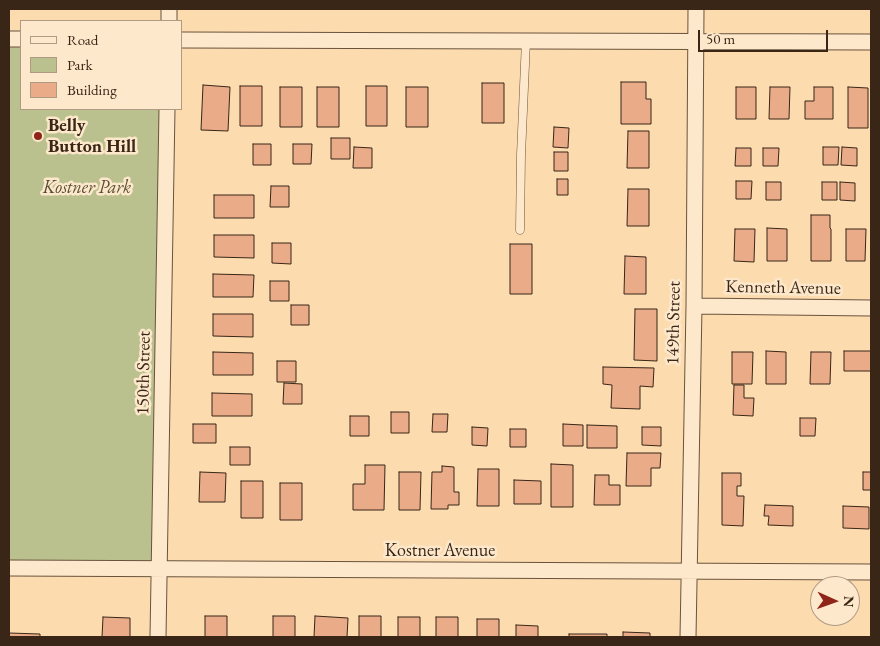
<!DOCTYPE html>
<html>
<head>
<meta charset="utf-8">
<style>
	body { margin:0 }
	#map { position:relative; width:880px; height:646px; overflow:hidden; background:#fcdbaf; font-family:"EB Garamond",serif }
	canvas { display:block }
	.frame { position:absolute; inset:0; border:10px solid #392617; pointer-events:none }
	.legend { position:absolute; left:20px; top:20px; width:162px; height:90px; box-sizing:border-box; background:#fde8cb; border:1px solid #af9a83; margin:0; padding:6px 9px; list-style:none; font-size:15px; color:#392617 }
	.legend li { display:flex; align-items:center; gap:10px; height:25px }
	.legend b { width:25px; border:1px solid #af9a83 }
	.north { position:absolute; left:810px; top:576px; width:50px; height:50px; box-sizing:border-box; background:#fde8cb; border:1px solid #af9a83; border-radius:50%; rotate:92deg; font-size:14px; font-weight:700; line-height:20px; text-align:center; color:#392617 }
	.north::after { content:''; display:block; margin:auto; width:18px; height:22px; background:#8f2418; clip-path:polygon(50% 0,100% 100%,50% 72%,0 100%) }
	.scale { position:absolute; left:698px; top:30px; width:130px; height:22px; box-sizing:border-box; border:2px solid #392617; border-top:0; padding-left:6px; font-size:15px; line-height:18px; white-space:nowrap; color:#392617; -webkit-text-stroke:4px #fde8cb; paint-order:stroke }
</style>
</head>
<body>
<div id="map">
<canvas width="880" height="646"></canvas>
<div class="frame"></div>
<ul class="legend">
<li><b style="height:6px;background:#fde8cb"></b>Road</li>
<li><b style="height:14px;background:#bac18f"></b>Park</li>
<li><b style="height:14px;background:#e9ab88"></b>Building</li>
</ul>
<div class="north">N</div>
<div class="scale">50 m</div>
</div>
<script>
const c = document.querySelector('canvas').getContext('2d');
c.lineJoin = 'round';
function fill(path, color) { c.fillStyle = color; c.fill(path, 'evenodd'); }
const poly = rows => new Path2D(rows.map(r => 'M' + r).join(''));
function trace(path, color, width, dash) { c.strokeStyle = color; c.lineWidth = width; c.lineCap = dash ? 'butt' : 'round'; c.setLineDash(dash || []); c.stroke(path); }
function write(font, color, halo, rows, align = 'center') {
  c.font = font + ' "EB Garamond",serif'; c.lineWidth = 5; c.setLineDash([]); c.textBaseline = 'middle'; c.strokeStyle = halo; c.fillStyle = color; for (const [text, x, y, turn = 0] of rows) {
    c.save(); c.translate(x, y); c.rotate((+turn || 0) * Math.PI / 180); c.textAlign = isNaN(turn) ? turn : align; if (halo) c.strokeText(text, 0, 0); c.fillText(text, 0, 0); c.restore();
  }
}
const green = poly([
	[9,39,21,39,21,109,167,109,159,568,9,568]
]);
const building = poly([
	[621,82,646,82,646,99,651,99,651,124,621,124,621,82],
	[482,83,504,83,504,123,482,123,482,83],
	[203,85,230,87,228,131,201,130,203,85],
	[240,86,262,86,262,126,240,126,240,86],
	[366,86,387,86,387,126,366,126,366,86],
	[280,87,302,87,302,127,280,127,280,87],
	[317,87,339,87,339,127,317,127,317,87],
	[406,87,428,87,428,127,406,127,406,87],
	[736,87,756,87,756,119,736,119,736,87],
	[770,87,790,87,789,119,769,119,770,87],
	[814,87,833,87,833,119,805,119,805,101,814,101,814,87],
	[848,87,868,88,868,128,848,128,848,87],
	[554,127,569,128,568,148,553,147,554,127],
	[628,131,649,131,649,168,627,168,628,131],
	[331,138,350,138,350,159,331,159,331,138],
	[253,144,271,144,271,165,253,165,253,144],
	[293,144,312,144,311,164,293,164,293,144],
	[354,147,372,148,372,168,353,168,354,147],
	[823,147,839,147,838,165,823,165,823,147],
	[842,147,857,148,857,166,841,165,842,147],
	[736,148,751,148,751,166,735,166,736,148],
	[763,148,779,148,778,166,763,166,763,148],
	[554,152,568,152,568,171,554,171,554,152],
	[557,179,568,179,568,195,557,195,557,179],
	[736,181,752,181,751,199,736,199,736,181],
	[766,182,781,182,781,200,766,200,766,182],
	[822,182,837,182,837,200,822,200,822,182],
	[840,182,855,183,855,201,840,200,840,182],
	[271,186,289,186,289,207,270,207,271,186],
	[628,189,649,189,649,226,627,226,628,189],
	[214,195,254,195,254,218,214,218,214,195],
	[811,215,830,215,830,228,831,229,831,261,811,261,811,215],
	[767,228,787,229,787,261,767,261,767,228],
	[735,229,755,229,754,262,734,261,735,229],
	[846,229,866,229,865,261,846,261,846,229],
	[214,235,254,235,254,258,214,257,214,235],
	[272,243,291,243,291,264,272,263,272,243],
	[510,244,532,244,532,294,510,294,510,244],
	[625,256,646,257,646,294,624,294,625,256],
	[213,274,254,275,253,297,213,297,213,274],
	[270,281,289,281,289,301,270,301,270,281],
	[291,305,309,305,309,325,291,325,291,305],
	[635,309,657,309,657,361,634,360,635,309],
	[213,314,253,314,253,337,213,336,213,314],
	[766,351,786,352,786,384,766,384,766,351],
	[844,351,871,351,871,371,844,371,844,351],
	[213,352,253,353,253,375,213,375,213,352],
	[732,352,753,352,752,384,732,384,732,352],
	[811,352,831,352,830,384,810,384,811,352],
	[277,361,296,361,296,382,277,382,277,361],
	[603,367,654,368,653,387,640,386,640,409,611,408,612,385,603,384,603,367],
	[284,383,302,384,302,404,283,404,284,383],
	[734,385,744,385,744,398,754,398,753,416,733,415,734,385],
	[212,393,252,394,252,416,212,416,212,393],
	[391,412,409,412,409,433,391,433,391,412],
	[433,414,448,414,447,432,432,432,433,414],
	[350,416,369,416,369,436,350,436,350,416],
	[800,418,816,418,815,436,800,436,800,418],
	[193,424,216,424,216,443,193,443,193,424],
	[563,424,583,425,583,446,563,446,563,424],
	[587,425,617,426,617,448,587,448,587,425],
	[472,427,488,428,487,446,472,445,472,427],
	[642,427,661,427,661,446,642,445,642,427],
	[510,429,526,429,526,447,510,447,510,429],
	[230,447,250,447,250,465,230,465,230,447],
	[627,453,661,453,660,468,651,468,651,486,626,486,627,453],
	[551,464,573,465,573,507,551,507,551,464],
	[365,465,385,465,384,510,353,510,353,484,365,484,365,465],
	[442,466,454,467,454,492,459,492,459,505,448,505,448,509,431,509,432,472,442,472,442,466],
	[478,469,499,469,499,506,477,506,478,469],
	[200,472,226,473,225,502,199,502,200,472],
	[399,472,421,472,420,510,399,510,399,472],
	[863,472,871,472,871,490,863,490,863,472],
	[722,473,741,473,741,486,737,486,737,496,744,496,743,526,722,525,722,473],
	[595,475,609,475,609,485,620,485,620,505,594,505,595,475],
	[514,480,541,481,541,504,514,504,514,480],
	[241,481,263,481,263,518,241,518,241,481],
	[280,483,302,483,302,520,280,520,280,483],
	[765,505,793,506,793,526,768,525,769,516,764,516,765,505],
	[843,506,869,507,869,529,843,528,843,506],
	[205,616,227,616,227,637,205,637,205,616],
	[273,616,295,616,295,637,273,637,273,616],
	[315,616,348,618,347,637,314,637,315,616],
	[359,616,381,616,381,637,359,637,359,616],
	[103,617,130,618,130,637,102,637,103,617],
	[398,617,420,617,420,637,398,637,398,617],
	[436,617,458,617,458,637,436,637,436,617],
	[477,619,499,619,499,637,477,637,477,619],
	[516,625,538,626,538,637,516,637,516,625],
	[623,632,650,633,650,637,623,637,623,632],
	[9,633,40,634,40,637,9,637,9,633],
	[569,634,607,634,607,637,569,637,569,634]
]);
const lane = poly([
	[520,230,521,155,526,41]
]);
const street = poly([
	[169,21,169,9],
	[9,39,21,39],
	[181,40,871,42],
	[694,306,871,308],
	[9,568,871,572],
	[158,637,167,109],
	[688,637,694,306,696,9]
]);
const markers = [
	[38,136,5,"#8f2418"]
];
const poiNames = [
	["Belly",48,126],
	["Button Hill",48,147]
];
const parkNames = [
	["Kostner Park",87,188]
];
const streetNames = [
	["Kenneth Avenue",783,288,1],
	["149th Street",674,323,-89],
	["150th Street",144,373,-89],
	["Kostner Avenue",440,551]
];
fill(green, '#bac18f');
fill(building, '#e9ab88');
trace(building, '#392617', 1);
trace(lane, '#6a533d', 9);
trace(street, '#6a533d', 17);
trace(lane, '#fde8cb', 8);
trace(street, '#fde8cb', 15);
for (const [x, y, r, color] of markers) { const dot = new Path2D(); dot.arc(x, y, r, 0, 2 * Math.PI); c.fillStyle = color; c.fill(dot); trace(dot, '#fde8cb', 2); }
write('bold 18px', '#392617', '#fde8cb', poiNames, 'left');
write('italic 18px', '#594d35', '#fde8cb', parkNames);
write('18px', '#392617', '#fde8cb', streetNames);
</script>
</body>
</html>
